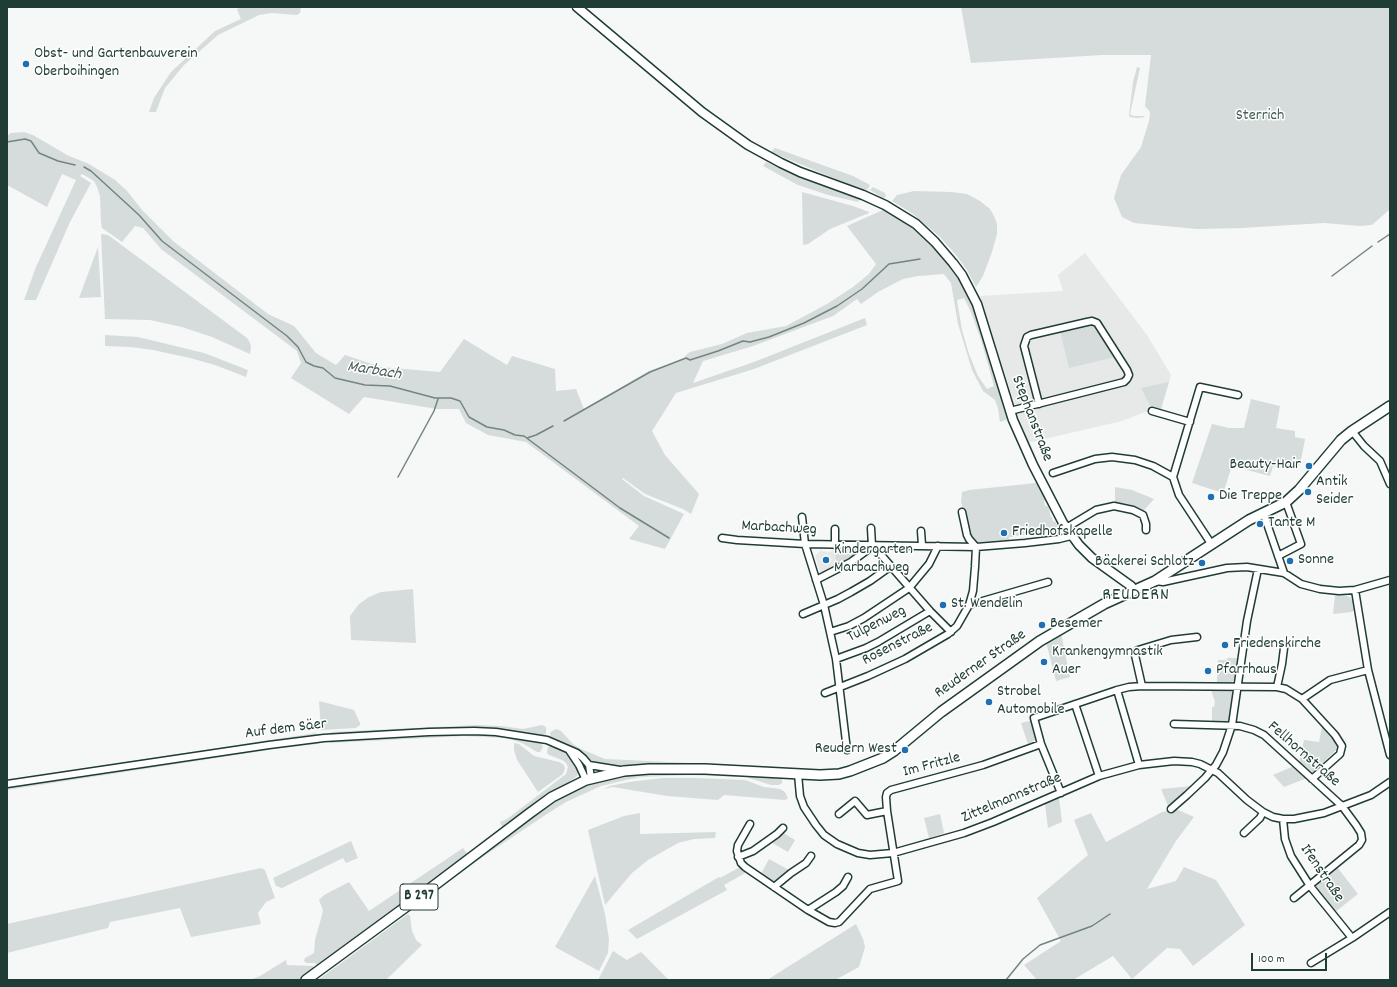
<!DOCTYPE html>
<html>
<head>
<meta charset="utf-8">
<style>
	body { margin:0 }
	#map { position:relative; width:1397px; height:987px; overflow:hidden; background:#f6f7f7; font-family:Dekko,sans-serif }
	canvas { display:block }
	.frame { position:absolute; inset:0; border:8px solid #1f3d34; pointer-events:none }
	.scale { position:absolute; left:1251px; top:953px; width:76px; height:18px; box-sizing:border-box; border:2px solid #1f3d34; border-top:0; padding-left:5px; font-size:12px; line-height:14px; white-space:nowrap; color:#1f3d34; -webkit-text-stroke:3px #fff; paint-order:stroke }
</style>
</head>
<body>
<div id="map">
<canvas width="1397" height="987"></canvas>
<div class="frame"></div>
<div class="scale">100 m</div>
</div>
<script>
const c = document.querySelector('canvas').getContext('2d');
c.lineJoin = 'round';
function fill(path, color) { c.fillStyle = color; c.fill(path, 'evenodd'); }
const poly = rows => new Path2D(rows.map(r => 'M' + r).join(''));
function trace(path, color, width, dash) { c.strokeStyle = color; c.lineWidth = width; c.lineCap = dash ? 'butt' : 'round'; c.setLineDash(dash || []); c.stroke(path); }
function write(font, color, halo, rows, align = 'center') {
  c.font = font + ' Dekko,sans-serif'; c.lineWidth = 3; c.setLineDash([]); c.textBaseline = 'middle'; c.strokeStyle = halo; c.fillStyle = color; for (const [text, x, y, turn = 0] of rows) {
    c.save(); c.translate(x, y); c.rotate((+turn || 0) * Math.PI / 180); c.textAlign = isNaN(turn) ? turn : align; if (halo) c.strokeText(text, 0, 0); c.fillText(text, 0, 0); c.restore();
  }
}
const built = poly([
	[1085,253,1147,335,1171,375,1161,411,1153,409,1122,421,1027,443,980,296,1063,291,1058,275],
	[834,549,837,568,826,574,820,572,815,556,821,550,822,551,830,552]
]);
const green = poly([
	[243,7,301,7,300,13,297,15,272,13,259,15,218,35,184,65,165,88,156,112,149,112,154,98,171,72,215,31,241,19,237,9],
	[961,7,1390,7,1390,209,1372,225,1360,226,1324,223,1242,228,1197,229,1134,223,1122,217,1114,198,1121,175,1141,147,1149,121,1150,112,1145,106,1151,55,1102,55,971,63],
	[1137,67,1140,68,1130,114,1133,116,1144,116,1145,117,1137,118,1130,117,1129,115,1133,82],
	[24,132,33,135,67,155,89,164,115,180,127,191,143,211,173,241,268,314,294,326,316,353,336,365,345,355,381,367,440,372,464,339,507,365,512,356,555,369,556,391,576,389,584,409,649,371,684,359,686,355,690,352,722,344,747,333,786,326,827,304,853,287,869,274,876,264,847,226,885,209,888,209,924,235,958,273,976,309,1008,419,1000,422,998,408,995,400,983,391,972,370,958,324,951,283,944,274,918,276,903,279,878,292,861,304,857,299,833,316,753,346,703,361,693,383,754,362,865,318,867,325,754,369,676,393,652,431,665,455,699,494,691,514,683,509,645,494,623,478,622,479,644,496,684,514,665,549,629,539,639,526,526,442,488,435,466,423,459,409,437,409,364,397,349,414,291,378,301,363,297,351,161,249,143,228,135,226,122,242,102,228,101,222,100,196,97,187,94,181,82,174,80,176,91,183,70,222,36,300,24,300,36,267,76,180,62,174,47,207,7,185,7,136,11,133],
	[964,298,971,312,981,340,994,386,987,389,978,376,969,354,962,330,957,300],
	[775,148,853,176,870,185,867,190,848,184,771,152],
	[766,162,791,174,817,182,860,199,858,202,828,195,798,185,763,166],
	[873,187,885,193,886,197,883,198,870,190],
	[914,191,951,192,967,194,980,201,990,209,994,216,997,224,997,234,992,252,983,276,976,287,967,270,956,255,940,237,913,214,892,201,897,195],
	[802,192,853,206,869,212,869,213,830,229,808,244,803,245],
	[101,234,108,235,247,338,249,341,251,346,250,354,212,337,182,327,150,320,105,319],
	[98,247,101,297,79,298],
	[1086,324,1095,326,1115,357,1069,368,1060,331],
	[105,335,138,337,204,353,248,370,246,377,215,365,190,358,153,350,131,347,105,346],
	[1169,382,1160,411,1152,409,1141,388],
	[1251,399,1280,406,1276,428,1295,431,1295,437,1305,439,1300,465,1289,463,1288,469,1273,466,1270,476,1232,466,1223,493,1192,483,1212,424,1229,428,1244,428],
	[1036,483,1038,483,1047,499,1044,501,1045,506,1048,506,1051,517,1052,517,1053,522,1055,521,1058,527,1059,530,1055,530,1055,532,1014,536,1013,537,1009,537,1009,540,976,542,971,538,961,502,962,492,969,490],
	[1115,487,1132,490,1154,499,1144,510,1129,504,1115,503],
	[834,549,861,550,862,552,837,568],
	[413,589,416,643,351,640,350,616,359,604,369,597,381,592],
	[1335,595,1345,595,1351,598,1353,602,1355,610,1352,612,1333,614],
	[1061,633,1070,677,1056,681,1046,642],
	[1227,658,1238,658,1234,680,1229,684,1217,684,1218,660,1227,660],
	[1211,690,1231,690,1233,692,1230,719,1228,721,1212,722,1212,707,1214,707,1215,702],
	[319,701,354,710,360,723,360,725,356,728,321,730],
	[1033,720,1037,739,1028,744,1021,723],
	[478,725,501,726,523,729,542,725,546,727,546,734,542,736,499,730,331,735,330,734,331,732],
	[1322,727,1337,743,1338,748,1314,772,1312,772,1299,762,1304,740,1319,742],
	[556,729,561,731,573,744,581,749,605,759,777,767,783,769,657,765,602,766,593,764,578,751,551,739,550,733,552,731],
	[316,733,317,735,316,736,7,782,7,780,20,778],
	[473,733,496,735,540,741,543,747,540,752,537,752,522,743,506,738,464,736,330,743,329,742,331,740],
	[319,741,320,743,317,744,275,749,7,790,7,787,20,785],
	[514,743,519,744,534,756,559,762,563,764,565,768,563,774,538,792,517,760,514,750],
	[552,745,568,753,572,757,579,770,577,776,474,852,471,851,502,827,500,822,507,819,566,774,568,767,566,763,562,760,549,755,547,753,548,747],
	[1294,766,1307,778,1284,787,1273,775],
	[680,771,782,777,782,783,779,785,771,785,746,777,690,775,640,777,626,780,601,786,566,802,550,812,481,858,414,907,542,809,573,790,592,783,621,775,640,773],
	[663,778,695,778,745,780,764,787,780,789,785,792,788,798,785,800,724,795,718,800,667,796,613,787,603,789,610,786,629,782],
	[1192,786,1168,806,1161,789],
	[1059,798,1062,822,1048,828,1045,804],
	[1176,809,1194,817,1176,841,1147,889,1176,881,1184,867,1216,880,1245,925,1193,966,1180,949,1167,948,1132,979,1113,956,1073,980,1037,980,1024,965,1061,941,1037,898,1088,855,1074,820,1091,813,1106,842,1162,812],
	[640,813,640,834,716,832,715,838,694,839,678,843,648,860,632,873,605,905,588,830,624,816],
	[940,814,944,833,929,838,924,818],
	[782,832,795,840,788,852,769,841],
	[351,841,358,858,346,863,343,858,282,888,276,886,273,878],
	[463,848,469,856,318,966,315,963,306,963,304,961,305,958,314,953,315,940,322,915,323,910,319,900,324,895,349,882,369,911],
	[769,859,789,870,775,880,772,881,761,874],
	[740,867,747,872,724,885,727,890,637,939,628,930,719,877,720,878],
	[1337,867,1358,894,1335,912,1317,889,1316,886,1317,883],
	[261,868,265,870,275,898,266,902,258,913,261,924,191,937,180,908,110,922,108,928,7,953,7,924],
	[595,876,605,914,609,939,608,953,599,971,555,947],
	[408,914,410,916,412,931,416,940,422,945,386,980,318,980],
	[856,924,863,939,865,947,859,967,835,980,767,980],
	[613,951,627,960,641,952,669,980,598,980],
	[286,960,287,965,313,966,315,969,299,980,250,980,260,976]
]);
const stream = poly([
	[7,142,25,139,31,141,39,153,58,161,75,165],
	[84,167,91,171,139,215,162,241,287,336,298,347,306,362,314,366,323,368,335,378,365,385,390,386,435,398,451,398,460,401,469,417,487,427,504,430,515,435,524,436,620,508,669,538],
	[1378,242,1390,234],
	[1332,276,1372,246],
	[564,421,650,372,686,358,690,360,718,351,743,341,750,342,769,337,804,323,837,306,862,289,889,264,920,259],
	[527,438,536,435,553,426],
	[398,477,434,411,438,399],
	[1006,980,1023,959,1040,945,1092,926,1110,914]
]);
const street = poly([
	[1010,411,1124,382,1127,379,1129,375,1127,370,1097,323,1092,321,1087,322,1031,335,1027,337,1024,346,1039,404],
	[1152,411,1190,422],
	[1352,431,1364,446,1380,461,1390,484],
	[1053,473,1095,459,1112,457,1135,460,1153,466,1173,477],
	[1263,512,1284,573],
	[802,517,805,544,824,605,836,659,847,750],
	[871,528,872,546],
	[1066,528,1096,510,1114,506,1133,510,1143,515,1146,524,1146,530],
	[835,529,835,545],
	[921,531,922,545],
	[722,538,737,540,805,544,976,547,1025,543,1059,539,1071,536],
	[1212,545,1179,495,1173,477,1200,387,1238,395],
	[881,546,880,550,882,556,930,611,951,632],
	[1278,556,1301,544,1286,502],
	[816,580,851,562,866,551,868,549,867,546],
	[1155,581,1163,582,1227,568,1247,567,1284,573,1301,584,1320,589,1339,591,1355,590,1390,580],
	[1355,590,1368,670,1390,755],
	[969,605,1048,582],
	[803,614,838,599,851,592,870,581,891,566],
	[830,632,849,626,864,618,909,588,929,564,938,546],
	[836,659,866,648,878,642,930,611],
	[1142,686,1135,655,1136,652,1138,650,1171,640,1197,637],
	[1277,687,1282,664,1284,648],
	[1117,690,1139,765],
	[825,693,868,676,905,659,948,634,957,626,969,605,973,591,975,567,976,547,969,539,967,535,962,512],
	[1302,699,1330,680,1368,670],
	[1075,704,1099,776],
	[1174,724,1240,726,1254,730,1264,735,1342,806,1356,825,1361,833,1362,840,1359,845,1294,898],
	[569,750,579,765,586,780],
	[589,765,620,770],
	[798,774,800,796,804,807,816,825,824,835,837,844,858,853,870,855,893,853,964,833,993,822,1099,776,1139,765,1174,761,1192,762,1200,764,1218,773,1247,800,1263,812,1273,817,1283,819,1294,819,1324,813,1371,795,1390,782],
	[7,784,269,745,324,738,429,732,474,731,496,732,547,740,577,753,583,758,589,765,591,778],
	[1061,793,1041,744,1034,718,1117,690,1129,687,1142,686,1277,687,1286,689,1302,699,1335,735,1342,746,1340,754,1312,779],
	[1171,809,1187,795,1205,778,1216,765,1223,752,1232,725,1247,621,1258,569],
	[839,814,855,801,867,815,887,811],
	[1283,819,1285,839,1291,856,1310,886,1352,938],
	[750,824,738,845,737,851,741,863,745,867,808,910,829,922,835,923,839,922,870,889,898,881,887,811,886,797,887,793,891,790,983,765,1041,744],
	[1244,833,1260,818,1263,812],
	[738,857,753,851,777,834,783,828],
	[774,887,791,873,806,863,811,856],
	[808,910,836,892,843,886,848,877],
	[1311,963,1352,938,1390,912]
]);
const secondary = poly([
	[577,7,702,112,748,145,781,163,800,172,863,195,885,205,916,224,935,242,953,263,962,275,977,304,1013,420,1033,465,1063,523,1079,545,1092,558,1131,586,1135,591]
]);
const primary = poly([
	[306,980,407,906,530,813,552,797,586,780,624,771,649,769,705,769,820,775,839,774,850,771,883,758,894,751,941,712,1040,641,1104,604,1155,581,1249,520,1286,502,1299,490,1341,440,1352,431,1390,406]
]);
const markers = [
	[26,64,4,"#1f6fb2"],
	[1309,466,4,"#1f6fb2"],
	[1308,492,4,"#1f6fb2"],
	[1211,497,4,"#1f6fb2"],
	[1260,524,4,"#1f6fb2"],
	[1004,533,4,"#1f6fb2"],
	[826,560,4,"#1f6fb2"],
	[1290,561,4,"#1f6fb2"],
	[1202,563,4,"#1f6fb2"],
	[943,605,4,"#1f6fb2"],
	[1042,625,4,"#1f6fb2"],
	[1225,645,4,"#1f6fb2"],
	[1044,662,4,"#1f6fb2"],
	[1208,671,4,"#1f6fb2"],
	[989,702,4,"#1f6fb2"],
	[905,750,4,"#1f6fb2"]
];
const shields = [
	[419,897,38]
];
const shieldNames = [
	["B 297",419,897]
];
const poiNames = [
	["Obst- und Gartenbauverein",34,55],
	["Oberboihingen",34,73],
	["Beauty-Hair",1301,466,"right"],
	["Antik",1316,483],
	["Seider",1316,501],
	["Die Treppe",1219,497],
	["Tante M",1268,524],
	["Friedhofskapelle",1012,533],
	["Kindergarten",834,551],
	["Marbachweg",834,569],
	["Sonne",1298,561],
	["Bäckerei Schlotz",1194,563,"right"],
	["St. Wendelin",951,605],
	["Besemer",1050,625],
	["Friedenskirche",1233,645],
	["Krankengymnastik",1052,653],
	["Auer",1052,671],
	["Pfarrhaus",1216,671],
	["Strobel",997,693],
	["Automobile",997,711],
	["Reudern West",897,750,"right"]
];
const parkNames = [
	["Sterrich",1260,117]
];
const streetNames = [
	["Stephanstraße",1031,419,69],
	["Marbachweg",779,529,3],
	["Tulpenweg",877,625,-27],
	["Rosenstraße",898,645,-27],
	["Reuderner Straße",981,665,-35],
	["Auf dem Säer",286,730,-7],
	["Fellhornstraße",1303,755,41],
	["Im Fritzle",932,766,-15],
	["Zittelmannstraße",1012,799,-23],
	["Ifenstraße",1321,874,56]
];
const waterNames = [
	["Marbach",374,372,9]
];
const quarterNames = [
	["REUDERN",1136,597]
];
fill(built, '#e6e9e8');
fill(green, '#d6dcdb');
trace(stream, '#72857f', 1.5);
trace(street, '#1f3d34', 9);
trace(secondary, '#1f3d34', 11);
trace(primary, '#1f3d34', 12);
trace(street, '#fff', 6);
trace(secondary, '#fff', 8);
trace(primary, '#fff', 9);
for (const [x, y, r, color] of markers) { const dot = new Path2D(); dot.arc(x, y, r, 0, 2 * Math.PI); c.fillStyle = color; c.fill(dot); trace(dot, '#fff', 1.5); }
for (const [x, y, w] of shields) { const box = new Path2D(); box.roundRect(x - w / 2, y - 13, w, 26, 3); c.fillStyle = '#fff'; c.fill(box); trace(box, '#1f3d34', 1); }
write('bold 15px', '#1f3d34', null, shieldNames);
write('16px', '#1f3d34', '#fff', poiNames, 'left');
write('16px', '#445d55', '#fff', parkNames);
write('16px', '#1f3d34', '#fff', streetNames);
write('italic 17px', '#49615a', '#fff', waterNames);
c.letterSpacing = '1px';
write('18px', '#1f3d34', '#fff', quarterNames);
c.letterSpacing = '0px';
</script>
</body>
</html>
